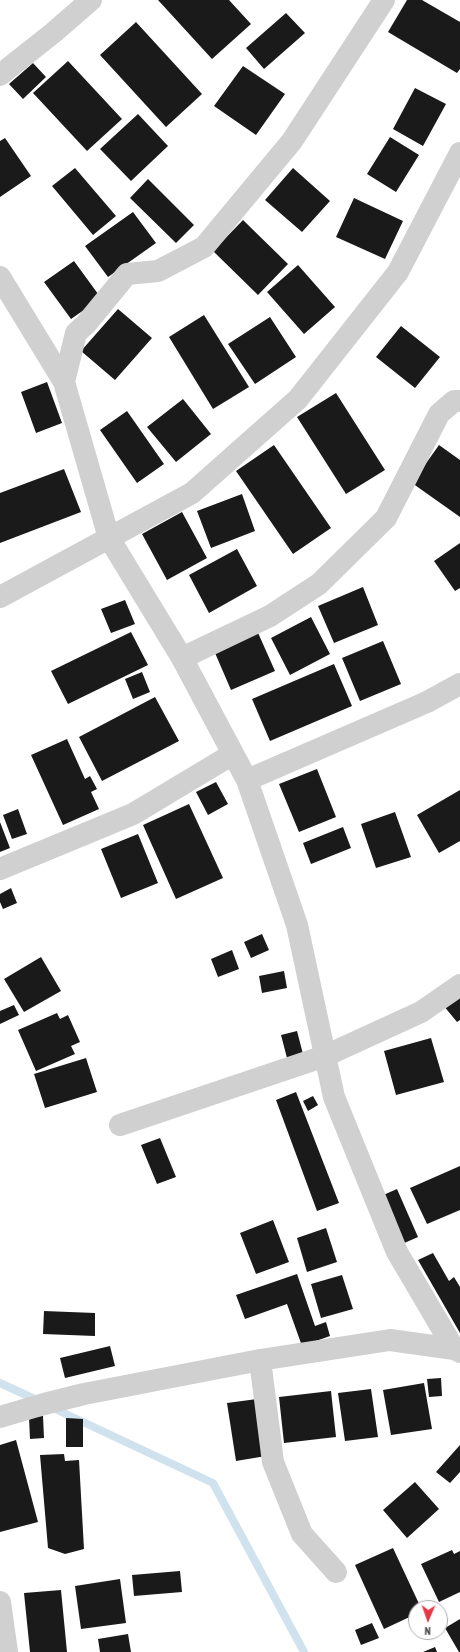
<!DOCTYPE html>
<html>
<head>
<meta charset="utf-8">
<style>
	body { margin:0 }
	#map { position:relative; width:460px; height:1652px; overflow:hidden; background:#fff; font-family:"PT Sans Narrow",sans-serif }
	canvas { display:block }
	.north { position:absolute; left:408px; top:1600px; width:40px; height:40px; box-sizing:border-box; background:#fff; border:1px solid #adadad; border-radius:50%; rotate:182deg; font-size:11px; font-weight:700; line-height:16px; text-align:center; color:#333 }
	.north::after { content:''; display:block; margin:auto; width:14px; height:18px; background:#e63946; clip-path:polygon(50% 0,100% 100%,50% 72%,0 100%) }
</style>
</head>
<body>
<div id="map">
<canvas width="460" height="1652"></canvas>
<div class="north">N</div>
</div>
<script>
const c = document.querySelector('canvas').getContext('2d');
c.lineJoin = 'round';
const poly = rows => new Path2D(rows.map(r => 'M' + r).join(''));
function trace(path, color, width, dash) { c.strokeStyle = color; c.lineWidth = width; c.lineCap = dash ? 'butt' : 'round'; c.setLineDash(dash || []); c.stroke(path); }
function fill(path, color) { c.fillStyle = color; c.fill(path, 'evenodd'); }
const stream = poly([
	[0,1383,39,1401],
	[51,1407,213,1483,304,1652]
]);
const building = poly([
	[158,0,229,0,251,24,212,59],
	[407,0,422,0,460,22,460,69,457,73,388,32],
	[286,13,305,33,264,69,246,48],
	[136,22,202,94,166,127,100,55],
	[68,61,122,119,87,151,33,93],
	[33,63,46,77,23,99,9,84],
	[243,66,285,94,256,135,214,106],
	[415,88,446,104,423,146,393,129],
	[138,114,168,146,131,181,100,149],
	[390,137,419,155,396,192,367,174],
	[5,138,31,176,0,197,0,141],
	[75,168,116,216,93,235,52,186],
	[293,168,330,201,302,232,265,200],
	[148,179,194,225,176,243,130,198],
	[354,198,403,221,385,259,336,237],
	[133,212,156,243,108,277,85,246],
	[243,220,288,264,258,295,213,251],
	[74,261,101,298,71,319,44,282],
	[298,265,335,307,304,334,267,292],
	[118,309,152,338,115,380,81,351],
	[204,315,249,387,213,409,169,337],
	[270,317,296,357,255,384,228,344],
	[401,326,440,357,415,388,376,357],
	[47,382,62,423,36,433,21,392],
	[336,393,385,470,346,494,297,417],
	[183,399,211,434,176,462,147,427],
	[127,411,164,464,137,483,100,430],
	[274,445,331,528,293,554,236,471],
	[439,445,460,460,460,517,412,483],
	[64,469,81,512,0,543,0,493],
	[242,494,255,531,211,548,197,511],
	[182,512,207,558,167,580,142,534],
	[460,543,460,588,455,591,434,561],
	[237,549,257,586,209,613,189,575],
	[363,587,378,625,334,643,318,606],
	[125,600,135,624,111,633,101,609],
	[311,617,330,654,290,675,271,638],
	[255,626,275,671,231,690,212,646],
	[131,632,148,665,68,704,51,671],
	[383,641,401,684,360,701,342,658],
	[334,664,352,706,270,741,252,699],
	[142,672,150,692,133,699,125,679],
	[155,697,179,741,102,781,79,737],
	[67,739,85,779,90,776,97,789,91,792,99,809,63,825,31,755],
	[317,769,336,817,299,832,279,784],
	[216,782,228,804,208,815,196,792],
	[460,790,460,841,439,853,417,815],
	[189,804,223,878,176,899,143,825],
	[18,809,27,834,12,839,3,815],
	[395,812,411,857,376,868,361,824],
	[0,822,10,848,0,852],
	[343,827,351,848,311,864,303,843],
	[138,834,158,883,121,898,101,849],
	[11,888,17,903,3,909,0,902,0,894],
	[262,934,269,950,251,958,244,942],
	[232,950,239,969,218,977,211,959],
	[41,957,61,991,24,1012,4,979],
	[284,971,287,988,262,993,259,976],
	[460,997,460,1020,457,1022,443,1005],
	[14,1005,19,1015,0,1024,0,1011],
	[57,1013,60,1019,68,1015,80,1042,71,1046,75,1054,36,1071,18,1030],
	[297,1031,303,1054,287,1058,281,1035],
	[431,1038,444,1082,396,1095,384,1051],
	[86,1058,97,1092,45,1108,34,1074],
	[296,1092,339,1203,317,1211,276,1100],
	[313,1096,318,1105,308,1111,303,1101],
	[160,1138,176,1177,157,1184,141,1145],
	[460,1166,460,1210,427,1224,410,1188],
	[397,1189,418,1237,402,1244,381,1196],
	[273,1220,289,1262,256,1274,240,1233],
	[326,1228,337,1262,307,1272,297,1238],
	[433,1253,449,1281,454,1277,460,1287,460,1333,418,1260],
	[297,1274,315,1326,326,1322,330,1336,302,1346,287,1304,245,1319,236,1295],
	[342,1275,353,1309,321,1318,311,1284],
	[44,1311,95,1313,95,1336,43,1334],
	[110,1346,115,1366,65,1378,60,1358],
	[441,1378,442,1396,429,1397,427,1379],
	[424,1383,432,1429,391,1435,383,1390],
	[371,1389,378,1437,345,1441,338,1393],
	[331,1391,336,1437,284,1443,279,1397],
	[257,1399,266,1456,236,1461,227,1403],
	[43,1416,44,1438,30,1439,29,1417],
	[66,1418,83,1419,83,1447,66,1447],
	[16,1440,38,1522,0,1532,0,1445],
	[460,1445,460,1472,450,1483,436,1472],
	[64,1454,65,1461,79,1460,84,1549,65,1554,48,1548,40,1455],
	[415,1482,439,1509,407,1538,383,1510],
	[393,1548,421,1608,416,1608,416,1614,384,1629,355,1565],
	[452,1550,454,1554,460,1551,460,1592,439,1602,421,1564],
	[180,1571,182,1592,134,1596,132,1575],
	[120,1579,126,1623,81,1629,75,1586],
	[61,1590,67,1652,30,1652,24,1593],
	[460,1619,460,1652,459,1652,445,1628],
	[372,1623,379,1638,361,1645,355,1630],
	[128,1634,131,1652,100,1652,98,1639],
	[435,1647,437,1652,423,1652]
]);
const minor = poly([
	[0,75,53,33,91,0],
	[0,277,64,382,109,538,182,658,247,780,297,925,334,1097,397,1252,454,1349],
	[64,382,76,333,86,324,127,274,158,271,204,247,292,141,384,0],
	[0,597,192,493,298,399,398,272,460,153],
	[182,658,270,616,319,584,386,518,439,414,454,401,460,401],
	[247,780,427,702,460,684],
	[0,869,133,814,233,754],
	[120,1125,325,1056,421,1012,460,985],
	[260,1360,273,1462,302,1534,336,1572],
	[0,1417,44,1404,84,1394,260,1360,390,1340,454,1349,460,1352],
	[0,1602,7,1652]
]);
trace(stream, '#cfe2ee', 8);
fill(building, '#1a1a1a');
trace(minor, '#d0d0d0', 22);
</script>
</body>
</html>
